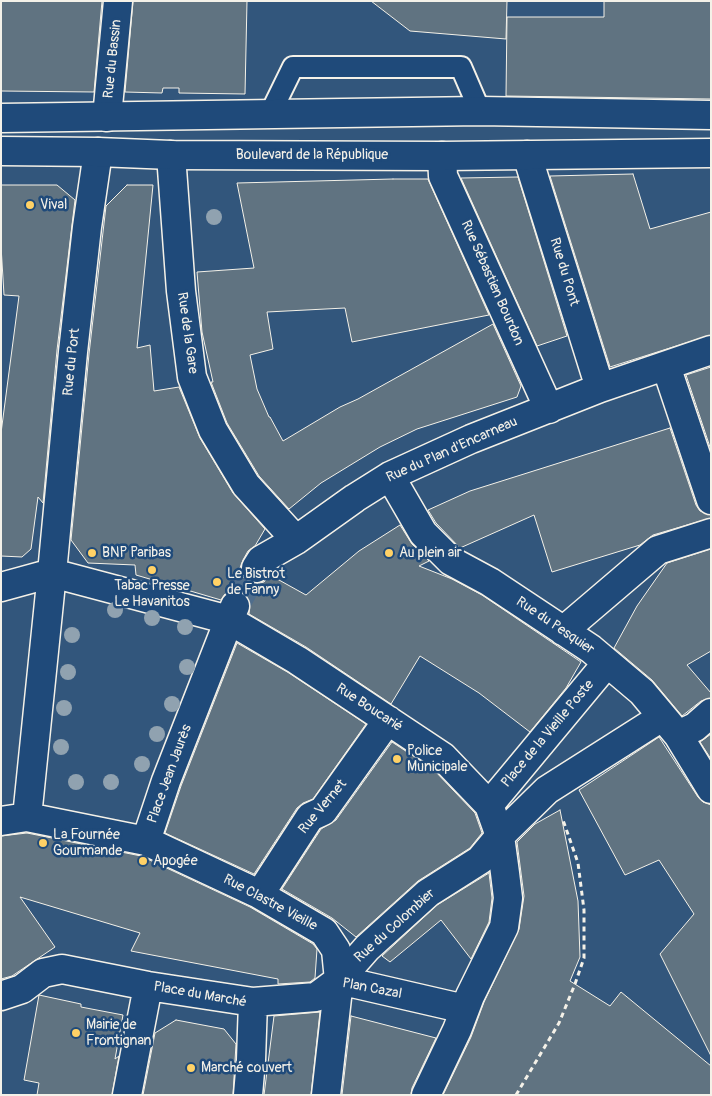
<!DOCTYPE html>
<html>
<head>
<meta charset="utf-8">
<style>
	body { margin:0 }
	#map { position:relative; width:712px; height:1096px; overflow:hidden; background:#32567c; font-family:Pangolin,sans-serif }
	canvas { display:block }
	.frame { position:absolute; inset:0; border:2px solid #f4f1e8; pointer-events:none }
</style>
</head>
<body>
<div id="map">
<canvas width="712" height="1096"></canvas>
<div class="frame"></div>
</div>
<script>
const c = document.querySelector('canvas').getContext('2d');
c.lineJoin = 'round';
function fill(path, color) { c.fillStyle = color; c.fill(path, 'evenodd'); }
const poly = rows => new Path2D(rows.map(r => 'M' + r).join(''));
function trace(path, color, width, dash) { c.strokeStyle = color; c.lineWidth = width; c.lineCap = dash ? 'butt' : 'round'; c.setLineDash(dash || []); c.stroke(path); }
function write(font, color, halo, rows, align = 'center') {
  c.font = font + ' Pangolin,sans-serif'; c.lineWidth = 5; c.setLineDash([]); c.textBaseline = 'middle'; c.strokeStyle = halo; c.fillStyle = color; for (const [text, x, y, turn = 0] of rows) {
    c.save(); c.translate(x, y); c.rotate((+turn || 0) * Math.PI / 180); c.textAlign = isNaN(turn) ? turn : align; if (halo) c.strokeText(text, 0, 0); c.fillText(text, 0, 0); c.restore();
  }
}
const building = poly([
	[1,1,102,1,94,92,1,91,1,1],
	[133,1,247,1,245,94,179,93,179,88,163,88,162,93,125,92,133,1],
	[371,1,507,1,506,39,410,31,371,1],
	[604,1,711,1,711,99,506,96,507,17,604,17,604,1],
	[633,174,650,229,711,212,711,335,610,367,550,176,633,174],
	[518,177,567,336,537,346,461,178,518,177],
	[393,179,428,179,489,315,352,342,345,308,267,312,273,349,250,355,257,389,269,417,270,417,283,441,340,407,358,399,493,324,521,386,517,397,417,429,380,447,321,483,289,509,259,476,227,423,211,382,213,382,202,332,197,272,254,268,237,183,393,179],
	[1,185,57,185,75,200,57,350,43,503,38,497,31,549,22,557,1,556,1,433,19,296,4,295,1,246,1,185],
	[127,185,153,185,137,348,150,345,154,391,179,387,200,438,233,493,265,529,255,546,248,551,243,560,240,568,242,576,248,581,256,584,264,582,270,575,306,595,359,551,400,525,412,544,429,561,419,566,452,579,482,595,581,662,566,688,530,732,479,693,420,656,391,704,306,647,249,614,250,604,247,596,242,592,233,591,225,594,221,600,136,575,135,565,88,563,71,540,89,354,106,206,127,185],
	[711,367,711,450,686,375,711,367],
	[670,428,696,505,700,511,711,515,711,518,653,535,640,545,552,572,534,515,460,548,436,523,428,510,470,491,670,428],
	[711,549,711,651,687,665,711,693,711,698,701,701,682,716,652,680,614,648,637,606,667,563,711,549],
	[237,643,289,673,366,724,313,799,303,803,297,808,254,874,165,833,181,786,237,643],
	[711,734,711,759,700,742,711,734],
	[659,737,698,797,703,802,711,805,711,1056,660,954,694,914,659,860,625,875,579,790,659,737],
	[392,742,433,769,475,813,482,833,470,848,418,881,356,937,332,918,282,889,321,829,336,820,392,742],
	[560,810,578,901,580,957,570,981,610,1006,621,992,711,1066,711,1095,443,1095,471,1037,484,1002,519,929,524,896,517,842,535,824,560,810],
	[27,833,141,856,250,907,313,944,317,949,315,978,310,982,278,984,278,979,131,951,140,933,20,897,55,947,12,976,1,979,1,836,27,833],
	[489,873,492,898,489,922,471,959,441,920,390,962,382,956,437,905,489,873],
	[39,995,81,1004,81,1007,123,1015,115,1059,119,1056,112,1095,37,1095,39,1083,24,1080,39,995],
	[320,1012,311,1095,264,1095,274,1016,320,1012],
	[351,1016,436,1038,412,1088,411,1095,342,1095,351,1016],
	[176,1020,224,1029,236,1044,233,1095,143,1095,155,1033,176,1020]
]);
const minorTunnel = poly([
	[235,606,256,568]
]);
const path = poly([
	[516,1095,559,1023,575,984,584,958,584,910,578,863,563,820]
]);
const service = poly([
	[270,114,293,67,461,67,480,111]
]);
const minor = poly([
	[107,117,118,1],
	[171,155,181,291,192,377,213,430,246,485,296,540],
	[527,155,600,388],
	[442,156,443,176,549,409],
	[666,366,711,500],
	[390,476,423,533,451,561,490,582,591,649,642,692,678,735,711,789],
	[256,568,261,560,296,540,355,498,390,476,471,439,600,388,711,350],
	[1,587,52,573,229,620,166,781,146,841,27,817,52,573,73,352,87,227,98,152],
	[235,606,229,620,297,660,443,757,489,805,500,836,505,873,508,898,504,927,470,996,457,1030,426,1095],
	[563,631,658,550,711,533],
	[678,735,695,727,711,713],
	[489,805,607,663],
	[1,821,27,817],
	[146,841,257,893,324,932,336,950,339,980,326,1095],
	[260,894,310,817,323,811,388,720],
	[339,980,465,1009],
	[1,996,22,989,43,973,62,969,148,986,253,1002,316,997,339,980,367,948,428,893,480,860,500,836,547,790,662,717],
	[127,1095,148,986],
	[248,1095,251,1060,253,1002]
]);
const secondary = poly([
	[1,118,480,111,711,115],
	[1,151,98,152,171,155,442,156,711,153]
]);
const trees = [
	[214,217],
	[115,610],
	[152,618],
	[185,627],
	[72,635],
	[187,667],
	[68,672],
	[172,704],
	[64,708],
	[157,734],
	[61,747],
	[142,764],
	[76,782],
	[111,782]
];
const markers = [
	[30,205,5,"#ffd166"],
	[92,553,5,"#ffd166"],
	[389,553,5,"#ffd166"],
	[152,570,5,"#ffd166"],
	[217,582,5,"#ffd166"],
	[397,759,5,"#ffd166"],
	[43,843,5,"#ffd166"],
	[143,861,5,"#ffd166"],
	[76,1033,5,"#ffd166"],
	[191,1068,5,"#ffd166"]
];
const streetNames = [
	["Rue du Bassin",113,59,-84],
	["Boulevard de la République",312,155],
	["Rue du Pont",564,272,73],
	["Rue Sébastien Bourdon",492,283,66],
	["Rue de la Gare",187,333,82],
	["Rue du Port",72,362,-84],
	["Rue du Plan d'Encarneau",452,450,-24],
	["Rue du Pesquier",555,626,34],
	["Rue Boucarié",369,708,33],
	["Place de la Vieille Poste",548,734,-50],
	["Place Jean Jaurès",170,774,-70],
	["Rue Vernet",323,807,-50],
	["Rue Clastre Vieille",270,903,28],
	["Rue du Colombier",395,926,-42],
	["Plan Cazal",372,989,11],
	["Place du Marché",200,995,10]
];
const poiNames = [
	["Vival",40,205],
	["BNP Paribas",102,553],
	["Au plein air",399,553],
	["Le Bistrot",227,574],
	["de Fanny",227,590],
	["Tabac Presse",152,586,"center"],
	["Le Havanitos",152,602,"center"],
	["Police",407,751],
	["Municipale",407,767],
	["La Fournée",53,835],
	["Gourmande",53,851],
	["Apogée",153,861],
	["Mairie de",86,1025],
	["Frontignan",86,1041],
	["Marché couvert",201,1068]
];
fill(building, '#607381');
trace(building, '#f4f1e8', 1);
trace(minorTunnel, '#4f6d8c', 28, [28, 14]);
trace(service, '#f4f1e8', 24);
trace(minor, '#f4f1e8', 31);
trace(secondary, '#f4f1e8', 31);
trace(path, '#f4f1e8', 3, [5, 4]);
trace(service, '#1f4a7a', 20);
trace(minor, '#1f4a7a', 28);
trace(secondary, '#1f4a7a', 28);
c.fillStyle = '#90a2b0';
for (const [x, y] of trees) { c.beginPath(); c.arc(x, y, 8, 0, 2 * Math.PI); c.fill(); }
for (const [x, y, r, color] of markers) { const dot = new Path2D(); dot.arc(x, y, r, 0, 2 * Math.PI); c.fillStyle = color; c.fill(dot); trace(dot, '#1f4a7a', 2); }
write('14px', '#f4f1e8', '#1f4a7a', streetNames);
write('14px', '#f4f1e8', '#1f4a7a', poiNames, 'left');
</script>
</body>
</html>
